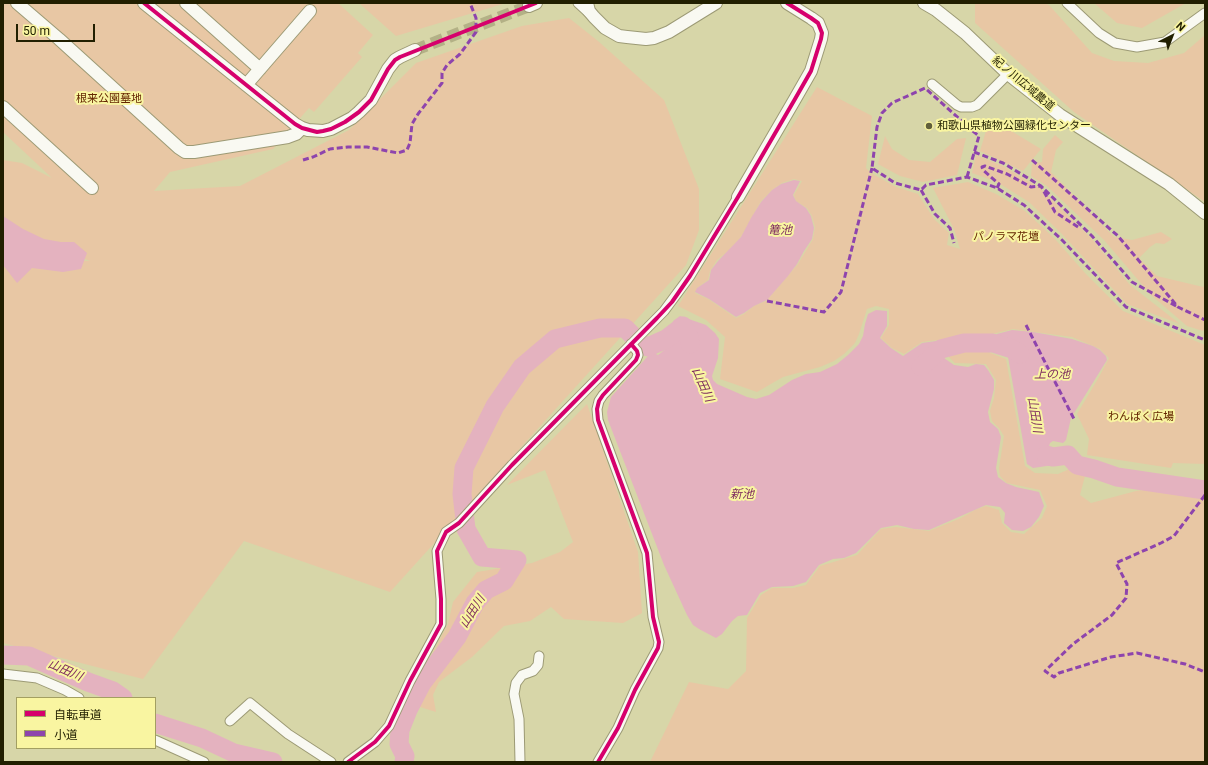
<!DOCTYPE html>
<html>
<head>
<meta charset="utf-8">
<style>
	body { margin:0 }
	#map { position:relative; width:1208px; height:765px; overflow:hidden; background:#d7d6a8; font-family:Roboto,"Noto Sans JP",sans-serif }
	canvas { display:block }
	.frame { position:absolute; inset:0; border:4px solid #211f00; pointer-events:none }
	.legend { position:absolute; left:16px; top:697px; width:140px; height:52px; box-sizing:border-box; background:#f9f5a1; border:1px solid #a39f61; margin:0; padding:5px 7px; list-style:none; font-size:12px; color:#211f00 }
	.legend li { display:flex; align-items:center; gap:8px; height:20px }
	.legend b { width:20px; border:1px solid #a39f61 }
	.north { position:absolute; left:1152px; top:16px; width:40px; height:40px; -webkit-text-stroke:3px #f9f5a1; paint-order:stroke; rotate:42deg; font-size:11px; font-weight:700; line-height:16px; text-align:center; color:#211f00 }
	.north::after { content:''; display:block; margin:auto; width:14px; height:18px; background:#211f00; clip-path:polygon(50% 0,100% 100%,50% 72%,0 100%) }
	.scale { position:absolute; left:16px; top:24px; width:79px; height:18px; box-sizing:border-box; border:2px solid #211f00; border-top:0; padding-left:5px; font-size:12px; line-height:14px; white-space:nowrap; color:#211f00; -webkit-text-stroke:3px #f9f5a1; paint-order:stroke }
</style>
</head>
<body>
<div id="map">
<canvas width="1208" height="765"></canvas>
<div class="frame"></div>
<ul class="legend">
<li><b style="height:5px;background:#d6006c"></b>自転車道</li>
<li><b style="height:5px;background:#8e44ad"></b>小道</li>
</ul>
<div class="north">N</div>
<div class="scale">50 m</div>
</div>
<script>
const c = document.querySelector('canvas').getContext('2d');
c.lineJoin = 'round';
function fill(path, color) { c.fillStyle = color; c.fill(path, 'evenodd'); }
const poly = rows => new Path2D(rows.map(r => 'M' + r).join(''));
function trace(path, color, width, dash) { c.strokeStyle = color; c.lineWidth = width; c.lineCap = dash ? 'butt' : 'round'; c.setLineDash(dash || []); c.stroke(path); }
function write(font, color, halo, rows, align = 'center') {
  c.font = font + ' Roboto,"Noto Sans JP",sans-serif'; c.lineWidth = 4; c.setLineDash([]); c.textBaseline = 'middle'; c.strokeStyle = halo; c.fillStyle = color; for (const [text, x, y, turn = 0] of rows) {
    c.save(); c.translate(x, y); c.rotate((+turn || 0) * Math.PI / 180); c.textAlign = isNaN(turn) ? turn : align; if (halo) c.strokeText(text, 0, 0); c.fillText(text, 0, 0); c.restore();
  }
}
const green = poly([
	[3,3,338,3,373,35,358,53,362,57,314,112,309,108,273,149,170,172,154,191,240,186,349,130,416,63,522,26,569,18,598,41,664,100,699,189,699,230,686,265,390,592,244,541,143,679,3,643,3,257,90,261,10,229,3,224,3,160,22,163,52,178,3,132],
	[359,3,506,3,396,36],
	[975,3,1044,3,1049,5,1092,53,1114,61,1148,63,1184,53,1205,35,1205,202,1074,112,975,23],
	[1094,3,1186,3,1142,28,1117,23],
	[817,87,872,116,866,168,870,172,841,291,824,312,767,300,798,264,813,239,815,227,812,216,807,208,796,201,794,195,802,181,794,179,782,183,772,190,761,201,741,237,728,251,717,260,710,271,708,280,697,288,695,293,708,299,736,318,744,314,754,306,766,301,824,313,842,292,871,173,896,187,918,194,934,219,949,233,947,245,960,249,954,229,933,188,968,182,996,194,1025,211,1055,239,1085,273,1123,311,1205,345,1205,417,1204,420,1205,464,1173,463,1171,468,1087,455,1089,439,1077,414,1099,377,1109,358,1100,349,1072,337,1013,329,941,346,937,340,922,342,904,354,892,348,881,338,889,325,889,309,876,306,867,309,859,334,855,343,844,354,834,361,820,367,783,377,757,392,720,379,725,337,706,320,678,306],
	[993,120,1041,149,1023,171,980,151,988,124],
	[1055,135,1063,142,1056,150,1051,172,1114,237,1132,240,1161,232,1172,239,1164,244,1156,243,1150,247,1139,258,1157,276,1203,287,1205,285,1205,328,1203,331,1187,326,1151,295,1104,240,1047,186,1031,176,1032,164,1042,162,1043,149],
	[885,136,892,149,909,160,930,162,957,139,966,138,957,175,923,182,900,176,878,164],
	[976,155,1003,166,1040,188,1092,239,1130,285,1180,324,1127,304,1061,233,1029,202,997,182,972,173],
	[961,347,988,352,1006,359,1025,466,1035,473,1058,474,1072,468,1086,472,1080,495,1091,503,1136,491,1205,481,1205,762,650,762,689,682,728,689,746,671,747,618,761,595,772,588,793,588,806,585,820,566,857,555,881,529,896,527,929,531,961,518,975,510,986,506,999,510,1002,523,1011,532,1024,534,1042,518,1047,506,1040,490,1007,483,1000,476,999,468,1004,436,999,428,992,421,990,411,994,398,996,380,986,364,955,363,948,356,947,352],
	[587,404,638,552,642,613,623,623,564,619,551,607,530,621,504,626,472,657,439,682,433,695,436,712,420,707,412,714,404,709,423,671,448,624,453,602,477,572,532,563,560,552,573,542,545,470,507,485]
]);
const water = poly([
	[794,180,800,181,793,195,796,201,806,208,811,216,814,228,812,239,804,251,797,264,788,276,767,300,754,306,744,313,736,317,709,299,695,292,697,288,709,280,711,270,718,261,741,237,751,218,761,202,772,190,781,184],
	[3,216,23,229,44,239,61,242,74,242,87,253,81,269,63,272,32,268,17,283,3,265],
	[876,310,887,311,887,326,880,338,891,348,903,356,922,343,936,341,944,358,954,365,968,367,976,364,984,365,988,370,994,380,994,389,988,412,990,422,998,429,1001,437,996,468,998,477,1006,483,1016,487,1039,492,1044,506,1039,517,1031,527,1023,531,1012,530,1004,523,1005,513,1000,507,986,505,929,530,914,529,897,525,881,528,856,553,844,558,833,559,819,565,806,582,793,586,772,587,760,593,747,615,738,616,732,621,722,634,716,638,699,629,693,625,687,615,664,565,608,420,607,412,611,397,648,356,654,353,658,355,681,337,681,334,673,325,673,321,680,316,706,325,715,333,719,339,718,358,712,376,713,380,717,384,747,397,756,399,769,395,792,380,806,374,820,372,837,364,848,355,859,344,863,336,865,324,868,314],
	[1012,330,1033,332,1072,339,1093,346,1100,350,1106,356,1107,360,1071,418,1066,440,1063,443,1053,441,1050,443,1049,446,1051,452,1068,449,1071,454,1070,459,1067,463,1033,468,1027,464,1008,357,996,351,997,334]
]);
const river = poly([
	[921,367,941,349,964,343,993,343,1012,349,1020,354],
	[1046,455,1053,457,1068,455,1077,465,1094,469,1117,477,1205,490],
	[3,655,29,656,88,682,113,691,123,698],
	[155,723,164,726,202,738,234,753,273,762],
	[404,762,405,756,399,744,400,730,408,710,422,683,457,637,475,603,486,590,504,581,517,560,482,557,466,529,462,494,464,468,495,406,522,367,555,339,600,328,625,328,641,344,648,347,666,339,683,326,689,337,690,344]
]);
const tertiaryTunnel = poly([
	[415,50,529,6]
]);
const minor = poly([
	[578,3,590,14],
	[1067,3,1099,33,1115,43,1137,47,1165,42,1205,13],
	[932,84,957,105,961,107,972,107,977,105,1008,74],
	[3,674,37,678,65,690,79,698],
	[230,721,250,703,288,734,331,762],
	[155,740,204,762],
	[348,762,375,742,389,726,410,681,441,624,441,599,437,551,446,532,459,523,512,465,664,311,690,276,738,197],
	[520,762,519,719,514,694,516,683,522,675,533,671,538,665,539,656],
	[598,762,618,728,635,690,658,648,659,642,653,617,647,553,598,420,597,409,599,401,603,395,636,360,638,355,637,351,631,344]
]);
const tertiary = poly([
	[17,3,59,39,179,148,185,152,194,152,288,137,296,134,302,128],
	[144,3,295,124,302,128,308,130,323,131,331,129,352,118,359,112,371,100,388,69,395,60,400,57,415,50],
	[186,3,260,69],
	[587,3,589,11,594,17,605,28,619,36,627,37,646,39,654,38,669,32,716,3],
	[924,3,936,10,965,33,1008,74,1060,115,1169,184,1205,213],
	[529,6,536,3],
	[246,85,310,11],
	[3,107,92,188],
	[738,197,795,99,811,71,821,39,822,33,818,23,811,18,787,3]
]);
const quiet = poly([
	[965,124,925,88,892,103,882,113,877,127,872,168,895,183,921,190,926,185,967,177,997,188,1024,205,1062,240,1126,307,1205,340],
	[974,152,1003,163,1041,186,1092,236,1132,282,1178,307],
	[303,160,313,157,330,149,348,147,367,147,398,153,407,150,410,143,412,124,418,114,442,83,442,73,447,65,460,54,476,32,476,18,470,3],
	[1032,160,1118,236,1178,307,1205,320],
	[967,177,979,136,970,129],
	[997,188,999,184,983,170,982,167,985,166,1007,174,1031,187,1041,186,1055,212,1078,227],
	[921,190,935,214,950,228,954,243],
	[767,301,824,312,841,292,872,168],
	[1026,325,1074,419],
	[1205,495,1174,536,1161,543,1116,563,1127,584,1126,598,1112,615,1073,644,1045,671,1054,677,1059,673,1111,657,1137,653,1185,664,1205,672]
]);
const cycleway = poly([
	[144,3,295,124,302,128,317,132,323,131,331,129,345,122,359,112,371,100,388,69,395,60,400,57,536,3],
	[348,762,375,742,389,726,410,681,441,624,441,599,437,551,446,532,459,523,512,465,657,318,672,302,690,276,738,197,795,99,811,71,821,39,822,33,818,23,811,18,787,3],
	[598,762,618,728,635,690,658,648,659,642,653,617,647,553,598,420,597,409,599,401,603,395,636,360,638,355,637,351,631,344]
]);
const markers = [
	[929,126,4,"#615f3b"]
];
const streetNames = [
	["紀ノ川広域農道",1023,84,40]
];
const parkNames = [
	["根来公園墓地",109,99],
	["パノラマ花壇",1006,237],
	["わんぱく広場",1141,417]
];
const poiNames = [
	["和歌山県植物公園緑化センター",937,126]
];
const waterNames = [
	["篭池",780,231],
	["上の池",1052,375],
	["山田川",702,385,66],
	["山田川",1034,415,80],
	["新池",742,495],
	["山田川",473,612,-58],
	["山田川",65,671,23]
];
fill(green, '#e8c7a4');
fill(water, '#e4b2bf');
trace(river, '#e4b2bf', 19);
trace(tertiaryTunnel, '#b3b186', 12, [12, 6]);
trace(minor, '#9c9a75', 11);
trace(tertiary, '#9c9a75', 14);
trace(minor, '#f9f9f2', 9);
trace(tertiary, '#f9f9f2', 12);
trace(quiet, '#8e44ad', 3, [6, 3]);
trace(cycleway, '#d6006c', 4);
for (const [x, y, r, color] of markers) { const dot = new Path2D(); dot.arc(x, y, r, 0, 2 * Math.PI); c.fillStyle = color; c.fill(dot); trace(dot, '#f9f5a1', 1.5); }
write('11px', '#211f00', '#f9f5a1', streetNames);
write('11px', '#642500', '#f9f5a1', parkNames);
write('11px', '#211f00', '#f9f5a1', poiNames, 'left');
write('italic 12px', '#7f2d5f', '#f9f5a1', waterNames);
</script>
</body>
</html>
